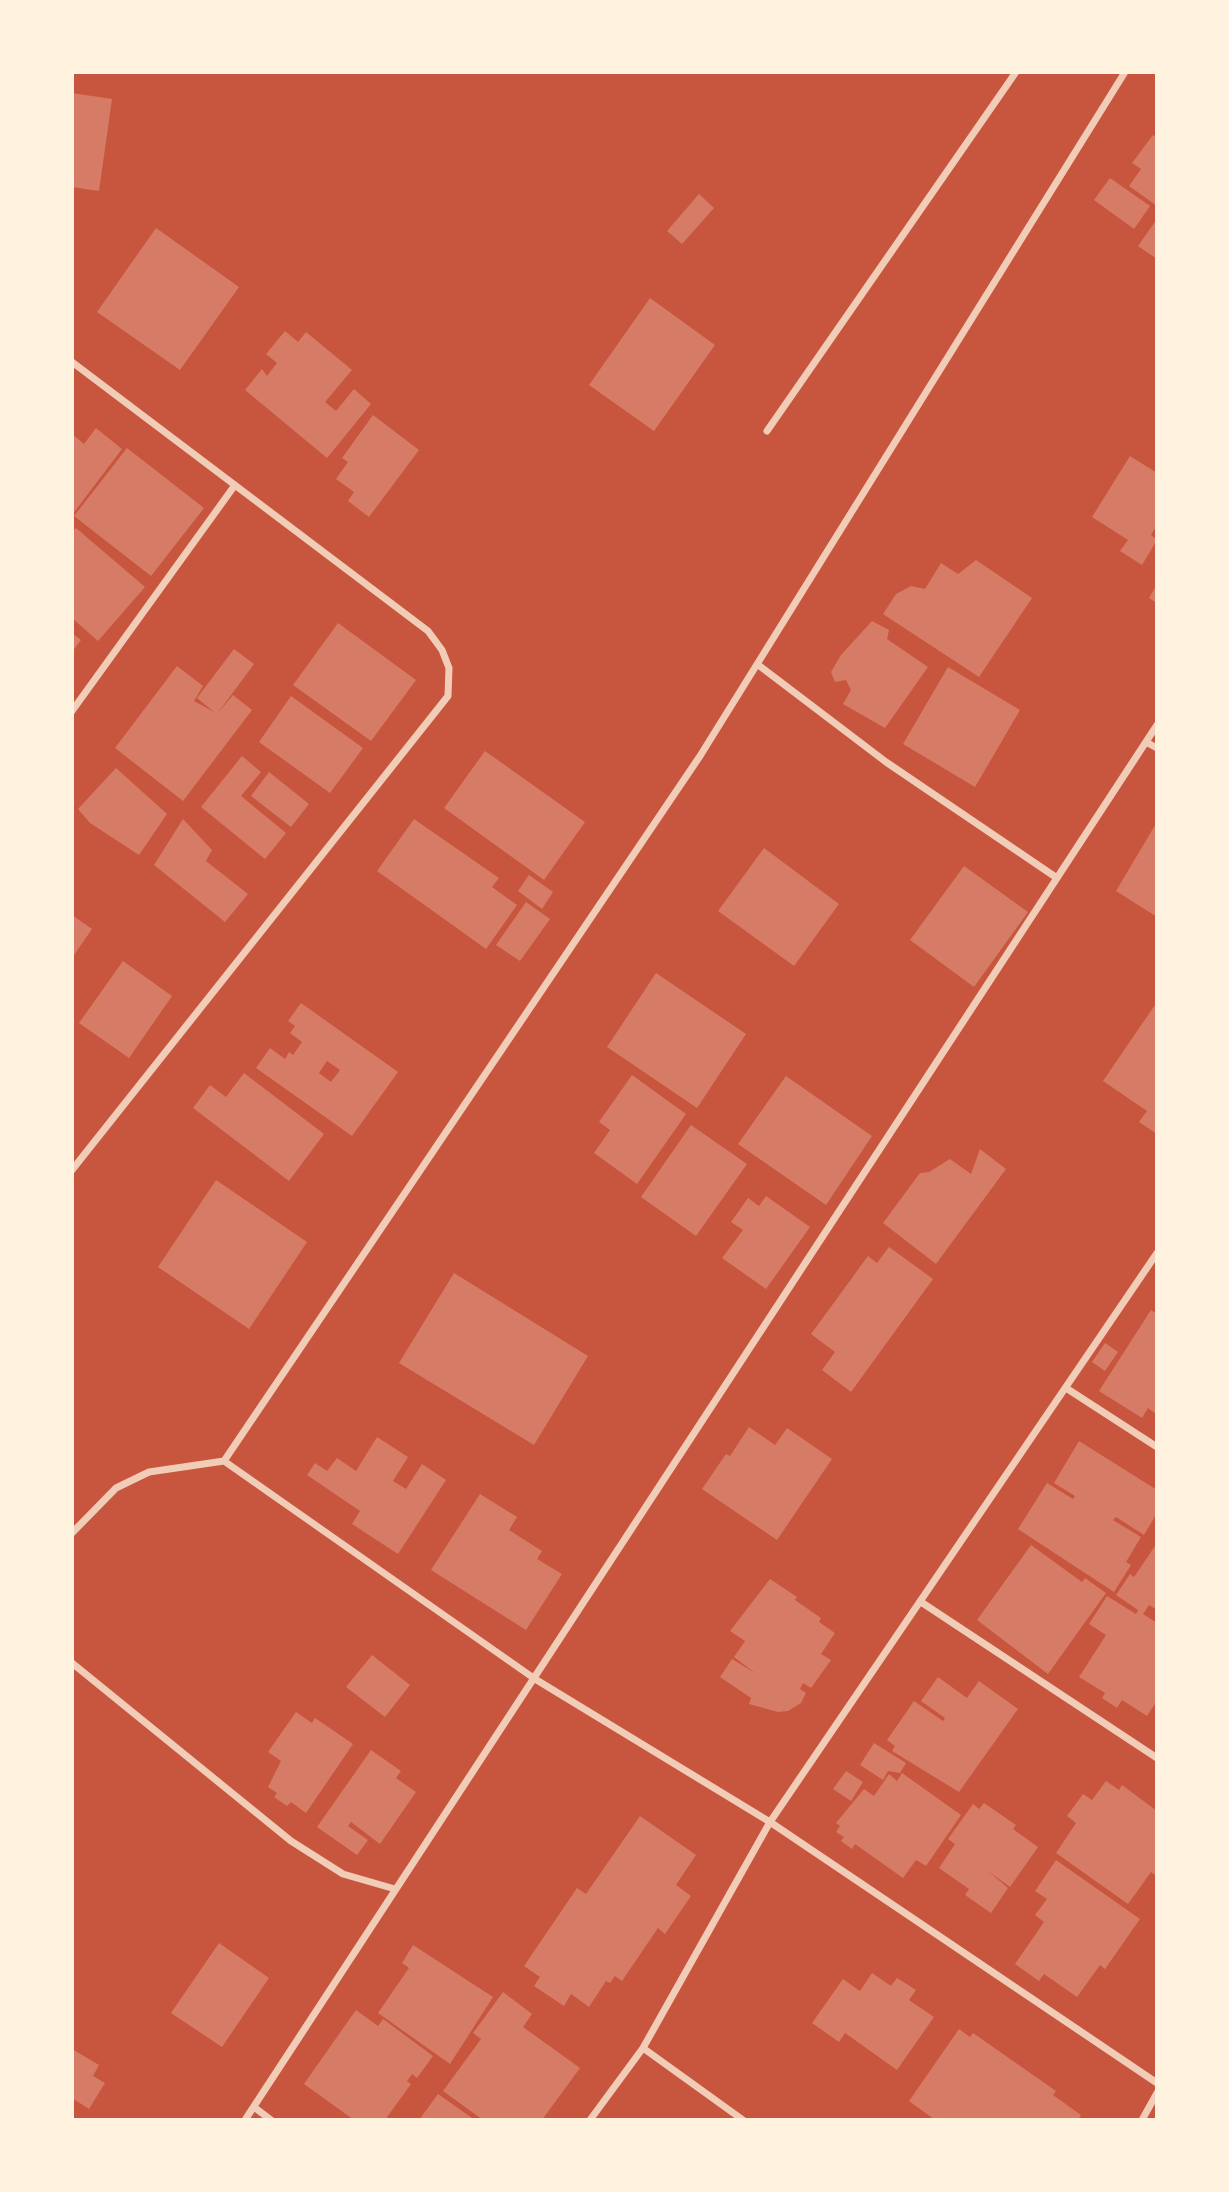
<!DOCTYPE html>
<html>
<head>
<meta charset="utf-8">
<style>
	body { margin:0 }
	#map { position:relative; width:1229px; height:2192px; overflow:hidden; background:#c8553d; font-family:"DM Sans",sans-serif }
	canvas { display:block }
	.frame { position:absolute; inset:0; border:74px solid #fff3e0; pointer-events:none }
</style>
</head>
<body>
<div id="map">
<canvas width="1229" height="2192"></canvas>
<div class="frame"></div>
</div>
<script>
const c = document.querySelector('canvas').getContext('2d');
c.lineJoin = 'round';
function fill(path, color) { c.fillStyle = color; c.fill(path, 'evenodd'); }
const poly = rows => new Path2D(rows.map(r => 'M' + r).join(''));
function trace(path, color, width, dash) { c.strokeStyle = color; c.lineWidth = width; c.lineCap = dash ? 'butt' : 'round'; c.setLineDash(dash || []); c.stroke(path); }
const building = poly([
	[72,93,112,99,99,191,72,187],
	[1153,135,1157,138,1157,206,1129,186,1141,169,1132,163],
	[1110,178,1150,206,1134,229,1094,200],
	[699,194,714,208,682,244,667,231],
	[1157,219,1157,259,1138,246],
	[156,228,239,287,180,370,97,312],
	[650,298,715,345,654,431,589,385],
	[285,331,298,342,306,332,352,370,325,402,336,411,354,389,371,404,327,458,245,390,262,369,267,376,277,363,266,354],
	[373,415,419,450,369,517,348,501,354,492,336,479,348,462,342,458],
	[96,428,122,449,72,515,72,434,84,444],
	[127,448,204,508,151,576,74,516],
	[1130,456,1157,473,1157,525,1151,535,1157,540,1142,565,1120,551,1128,540,1092,517],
	[76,528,145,587,98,641,72,618,72,533],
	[976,560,1032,598,979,677,883,614,896,594,911,586,925,589,941,563,958,574],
	[1157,584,1157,603,1149,598],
	[872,621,889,630,887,639,928,667,885,728,843,704,851,690,846,680,835,682,831,672,841,655],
	[338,623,416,680,371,741,293,685],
	[72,633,81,640,72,652],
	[234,649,254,664,217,714,233,695,252,710,183,801,115,748,177,666,203,686,194,701,214,712,197,698],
	[948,667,1020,710,975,787,903,744],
	[291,696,363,748,330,793,259,742],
	[485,751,585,822,544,880,444,808],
	[242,756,261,772,241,796,286,833,265,859,201,807],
	[116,768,167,814,139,855,90,823,78,809],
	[269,772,309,804,291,827,251,796],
	[183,819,212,850,206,861,248,894,225,922,154,865],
	[414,819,499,878,492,887,517,905,486,949,377,871],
	[1157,822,1157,917,1116,891],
	[764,848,839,904,794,966,718,911],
	[964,866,1028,912,974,987,910,940],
	[529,875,553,892,542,909,518,891],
	[526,902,550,919,520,961,496,945],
	[72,915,92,929,72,958],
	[123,961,172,996,129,1058,79,1023],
	[656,973,746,1034,697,1108,607,1047],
	[1157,1002,1157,1134,1139,1122,1147,1111,1103,1081],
	[301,1003,398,1072,352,1136,256,1068,270,1048,285,1059,289,1052,293,1055,302,1042,290,1033,295,1026,288,1021],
	[327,1061,340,1070,331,1082,319,1073],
	[244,1073,324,1134,289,1181,193,1108,210,1085,226,1097],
	[632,1075,686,1114,637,1184,594,1153,610,1130,599,1122],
	[786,1076,872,1136,826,1205,738,1144],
	[691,1125,747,1164,696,1236,641,1197],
	[980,1149,1006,1169,936,1264,883,1223,920,1173,929,1172,950,1159,971,1174],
	[216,1180,307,1242,249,1329,158,1267],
	[766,1196,810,1227,766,1289,722,1258,743,1230,731,1222,748,1198,759,1206],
	[889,1247,933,1279,851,1392,822,1370,835,1352,811,1334,868,1256,877,1263],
	[454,1273,588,1356,534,1445,399,1363],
	[1151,1310,1157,1314,1157,1415,1148,1408,1142,1418,1099,1391],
	[1105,1343,1118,1352,1105,1371,1092,1362],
	[749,1427,775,1445,787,1428,832,1459,777,1540,702,1489,726,1454,730,1456],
	[377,1437,408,1457,393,1481,406,1489,422,1464,446,1480,398,1554,352,1524,360,1511,307,1475,315,1463,327,1471,337,1458,356,1471],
	[1079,1441,1157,1490,1157,1513,1144,1535,1116,1517,1113,1520,1141,1537,1126,1562,1131,1565,1114,1592,1018,1529,1047,1483,1073,1499,1075,1496,1054,1483],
	[480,1494,517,1517,509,1530,542,1551,537,1559,562,1574,526,1630,431,1570],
	[1157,1543,1157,1610,1149,1605,1143,1614,1157,1623,1157,1701,1147,1716,1122,1700,1117,1708,1102,1698,1105,1693,1079,1677,1106,1635,1089,1624,1107,1596,1136,1614,1138,1610,1116,1595,1130,1574,1134,1577],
	[1031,1545,1082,1582,1085,1578,1106,1593,1048,1674,977,1620],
	[770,1579,797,1597,795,1600,821,1618,819,1622,835,1633,821,1654,831,1660,811,1688,803,1683,800,1689,806,1693,801,1703,788,1711,778,1712,749,1704,751,1698,720,1677,732,1659,755,1673,734,1657,745,1641,730,1631],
	[372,1655,410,1685,385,1717,346,1687],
	[938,1677,967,1698,979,1681,1018,1709,959,1792,892,1751,895,1746,887,1740,914,1701,943,1721,945,1718,921,1701],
	[296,1712,312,1723,315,1718,353,1744,306,1813,291,1802,287,1806,274,1797,277,1793,268,1787,281,1761,268,1752],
	[874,1743,906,1763,900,1773,888,1771,883,1780,860,1765],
	[371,1750,401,1771,396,1778,416,1792,380,1844,351,1822,348,1826,368,1840,357,1855,317,1827],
	[846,1771,863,1782,851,1801,833,1789],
	[902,1773,961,1815,926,1866,916,1860,903,1878,855,1844,852,1849,841,1841,844,1837,836,1832,840,1826,836,1823,864,1789,874,1796,889,1774,897,1781],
	[1106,1781,1119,1790,1122,1785,1157,1811,1157,1877,1151,1872,1128,1904,1056,1853,1076,1823,1067,1816,1083,1794,1092,1800],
	[984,1803,1016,1825,1013,1829,1038,1847,1010,1887,988,1871,1008,1888,991,1913,965,1895,969,1889,939,1868,955,1844,948,1839,973,1804,979,1809],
	[640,1816,696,1855,676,1885,691,1896,665,1934,658,1928,622,1981,615,1976,610,1983,606,1981,589,2007,571,1994,564,2006,534,1986,540,1977,524,1966,577,1888,586,1894],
	[1056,1860,1140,1919,1105,1969,1100,1965,1077,1997,1044,1974,1039,1981,1015,1964,1044,1922,1035,1915,1047,1899,1035,1891],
	[219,1943,269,1978,222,2047,171,2013],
	[413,1945,493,1997,450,2064,378,2013,409,1968,402,1963],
	[872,1973,891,1986,897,1978,916,1990,909,2000,934,2017,897,2070,845,2033,839,2042,812,2023,843,1979,860,1991],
	[503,1992,532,2014,523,2027,580,2068,542,2120,487,2118,483,2120,443,2091,481,2039,473,2033],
	[356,2010,378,2026,383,2019,433,2056,417,2078,412,2074,407,2081,411,2084,385,2120,354,2120,304,2084],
	[959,2029,970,2037,973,2033,1056,2091,1053,2095,1081,2115,1078,2120,935,2120,909,2101],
	[72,2049,99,2065,93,2076,105,2083,89,2109,72,2098],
	[438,2094,475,2120,419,2120]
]);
const minor = poly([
	[72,362,428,631,442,650,449,668,448,696,72,1170],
	[767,431,1016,72],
	[757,664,886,762,1057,878],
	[72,711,235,485],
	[1146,742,1157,748],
	[1066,1388,1157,1447],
	[224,1461,700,756,1125,72],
	[72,1533,116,1488,149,1472,224,1461,535,1679,770,1822,1157,2083],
	[921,1602,1157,1758],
	[72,1663,291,1841,343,1874,395,1889],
	[643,2048,743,2120],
	[254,2107,271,2120],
	[245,2120,1157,725],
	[590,2120,643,2048,770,1822,1157,1253],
	[1142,2120,1157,2093]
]);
fill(building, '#d67c66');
trace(minor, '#f1ccb7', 7);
</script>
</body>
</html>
